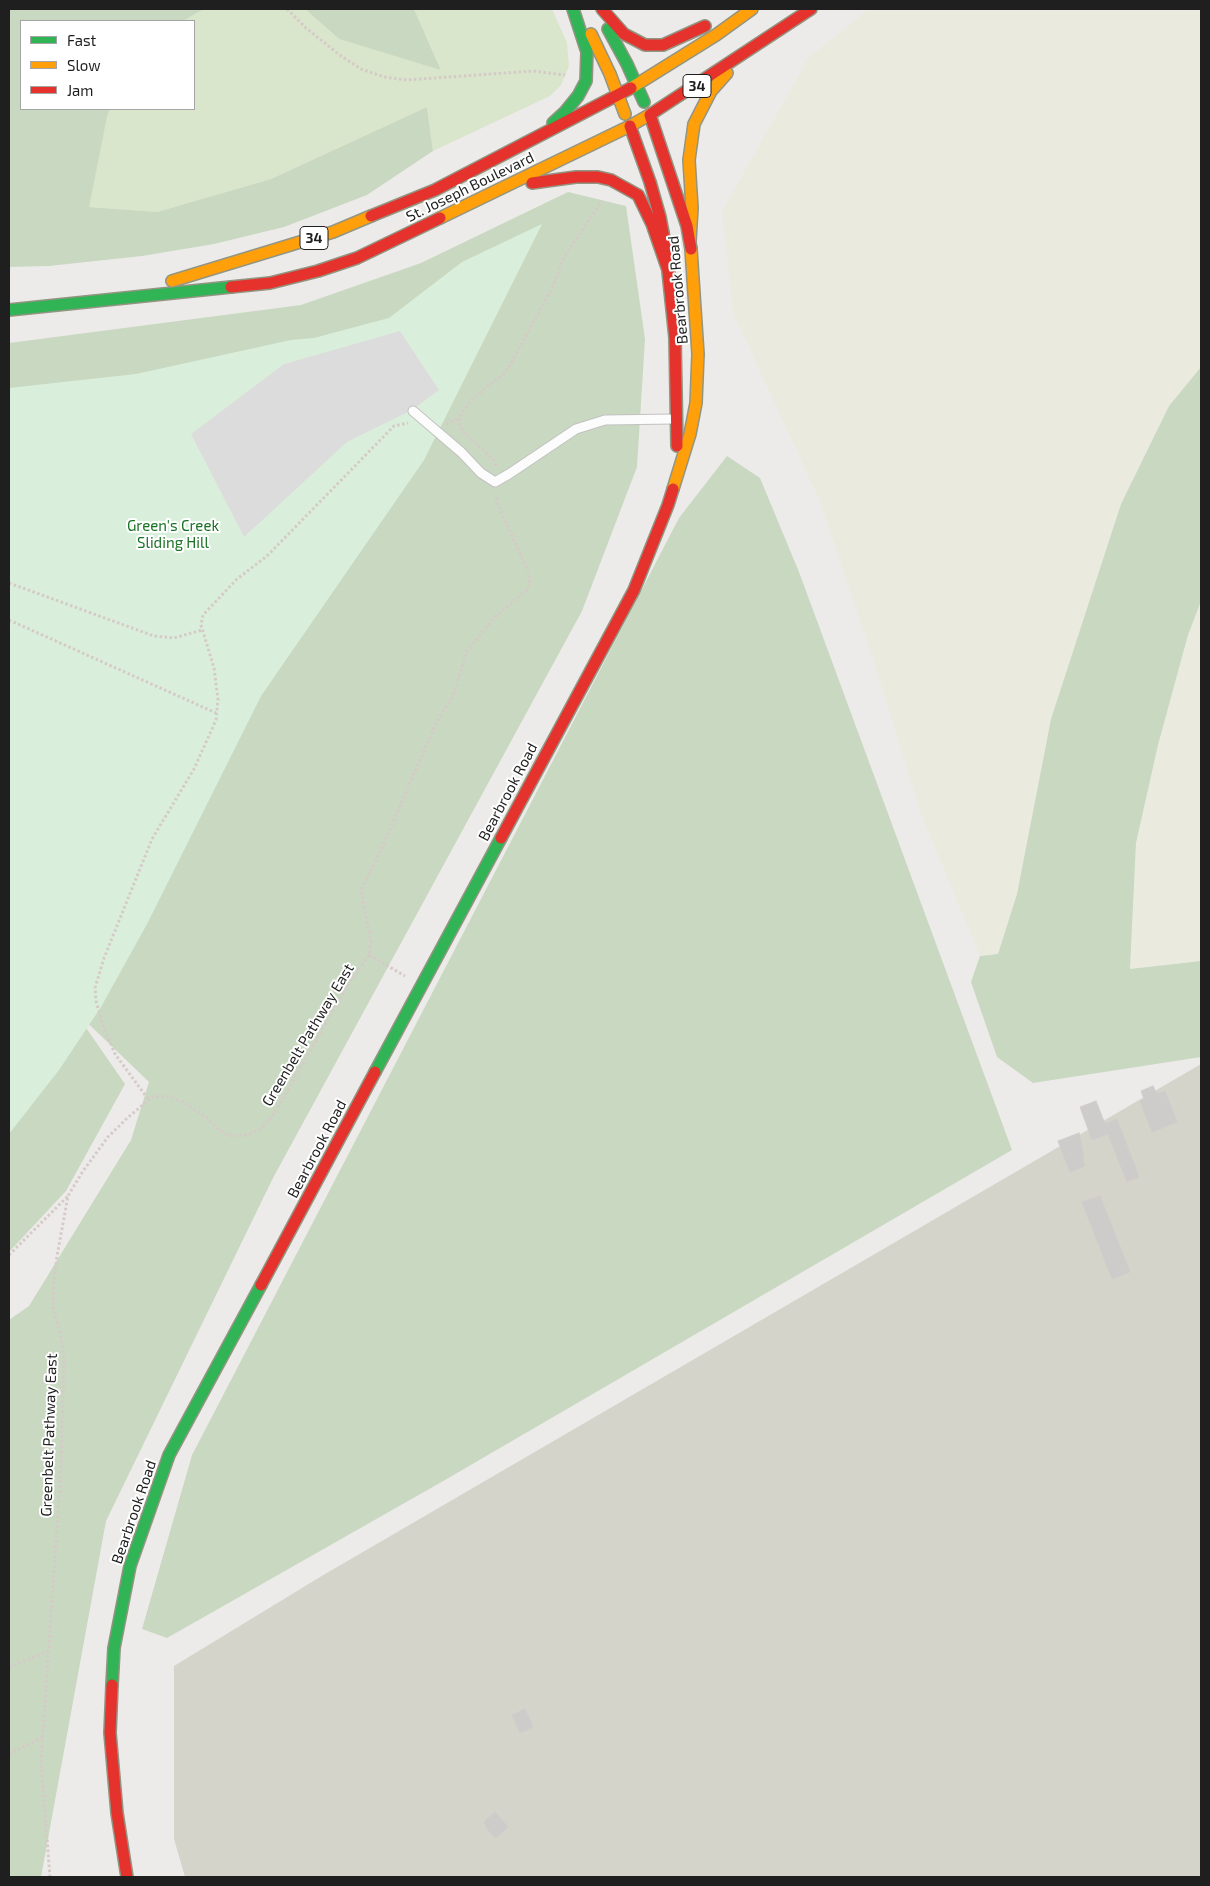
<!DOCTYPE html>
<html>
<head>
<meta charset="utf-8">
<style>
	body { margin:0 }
	#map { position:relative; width:1210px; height:1886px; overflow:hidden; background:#edebe9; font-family:"Exo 2",sans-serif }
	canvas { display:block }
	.frame { position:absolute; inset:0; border:10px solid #1f1f1f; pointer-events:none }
	.legend { position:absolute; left:20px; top:20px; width:175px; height:90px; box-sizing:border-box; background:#fff; border:1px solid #a5a5a5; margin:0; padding:6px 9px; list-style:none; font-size:15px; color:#1f1f1f }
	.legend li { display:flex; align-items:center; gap:10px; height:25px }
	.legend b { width:25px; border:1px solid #a5a5a5 }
</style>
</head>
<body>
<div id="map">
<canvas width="1210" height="1886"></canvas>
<div class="frame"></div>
<ul class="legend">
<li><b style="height:6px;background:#30b455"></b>Fast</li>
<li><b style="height:6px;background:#ff9f0a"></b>Slow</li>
<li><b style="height:6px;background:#e5322d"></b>Jam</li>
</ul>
</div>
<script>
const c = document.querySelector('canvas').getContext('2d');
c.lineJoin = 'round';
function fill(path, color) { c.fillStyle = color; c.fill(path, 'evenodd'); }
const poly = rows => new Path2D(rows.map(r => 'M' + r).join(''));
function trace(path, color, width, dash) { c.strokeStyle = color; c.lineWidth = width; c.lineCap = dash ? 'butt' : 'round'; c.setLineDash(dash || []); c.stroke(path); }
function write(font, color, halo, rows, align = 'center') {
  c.font = font + ' "Exo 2",sans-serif'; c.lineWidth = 4; c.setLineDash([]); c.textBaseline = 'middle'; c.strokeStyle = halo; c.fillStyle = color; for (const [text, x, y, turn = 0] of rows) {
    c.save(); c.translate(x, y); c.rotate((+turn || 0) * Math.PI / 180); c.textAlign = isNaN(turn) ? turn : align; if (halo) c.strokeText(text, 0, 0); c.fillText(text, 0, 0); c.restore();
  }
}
const construction = poly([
	[1201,1064,1201,1877,185,1877,174,1839,174,1666,320,1577]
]);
const farmland = poly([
	[869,9,1201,9,1201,367,1169,406,1121,504,1051,719,1017,894,998,954,980,956,921,814,872,656,819,499,733,313,722,211,809,57],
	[1201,601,1201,961,1130,969,1136,843,1158,745,1188,635]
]);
const grass = poly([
	[204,9,305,9,339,39,441,69,414,9,552,9,567,43,569,66,561,85,550,96,433,151,427,107,271,179,157,212,88,207,107,117,110,109,194,109,194,21,183,21]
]);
const forest = poly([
	[9,9,204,9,183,21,21,21,21,109,110,109,107,117,89,207,157,212,271,179,427,107,433,151,367,195,284,227,214,244,142,256,49,266,9,267],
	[305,9,414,9,441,70,339,39],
	[568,192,626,206,645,339,637,467,582,611,273,1178,106,1521,41,1877,9,1877,9,1320,29,1306,131,1140,149,1082,73,1009,125,1084,66,1191,9,1252,9,343,301,305,421,263],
	[1201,367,1201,601,1188,635,1158,745,1136,843,1130,969,1201,961,1201,1057,1033,1083,997,1057,971,982,980,956,998,954,1017,894,1051,719,1121,504,1169,406],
	[727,456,760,478,799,572,1012,1150,445,1480,167,1638,142,1629,192,1455,679,518]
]);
const park = poly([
	[542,224,424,460,261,696,147,924,101,1007,59,1070,9,1134,9,388,136,374,291,340,314,338,389,318,462,262]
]);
const parking = poly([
	[400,331,439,390,412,410,347,442,244,537,191,434,284,364]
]);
const building = poly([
	[1153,1086,1157,1094,1165,1091,1177,1122,1152,1132,1140,1101,1144,1099,1141,1091,1153,1086],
	[1096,1101,1105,1124,1117,1119,1139,1177,1127,1182,1108,1134,1092,1140,1080,1107,1096,1101],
	[1079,1133,1084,1158,1082,1158,1085,1166,1070,1172,1058,1141,1079,1133],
	[1100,1196,1130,1272,1112,1279,1082,1202,1100,1196],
	[525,1709,533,1727,520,1733,512,1715,525,1709],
	[495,1812,508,1827,496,1838,488,1830,484,1822,495,1812]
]);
const path = poly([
	[287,9,306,28,341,56,361,69,384,77,407,80,533,71,565,75],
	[446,424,459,418],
	[496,466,493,459,463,432,460,425,459,417,474,397,505,373,509,367,553,286,564,257,602,201],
	[9,583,154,636,174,638,202,630],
	[9,620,216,713],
	[369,955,405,976],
	[148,1099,115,1054,103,1025,96,1001,95,988,104,958,152,839,194,769,216,720,218,699,216,684,214,668,201,625,203,615,237,579,267,556,394,426,408,423],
	[9,1255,68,1196],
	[9,1667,49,1651],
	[9,1754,43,1737],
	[50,1877,41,1762,61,1468,64,1358,61,1338,53,1307,54,1283,57,1256,68,1196,83,1171,108,1137,125,1120,152,1097,166,1096,183,1102,207,1118,217,1128,226,1134,233,1136,248,1135,256,1131,265,1125,276,1111,347,986,369,955,371,942,361,890,380,852,437,721,453,696,467,651,495,617,528,589,530,580,528,571,497,503,496,495]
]);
const lane = poly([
	[413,411,461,452,481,473,495,482,509,474,576,429,605,420,674,419]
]);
const fast = poly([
	[608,29,627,64,644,102],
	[553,123,565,112,578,96,586,81,587,52,573,9],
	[9,310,231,287],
	[375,1072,501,838],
	[112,1685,114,1648,130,1566,169,1455,261,1285]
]);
const slow = poly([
	[591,34,610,74,625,114],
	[631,88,716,35,752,9],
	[440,218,630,126,651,114],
	[690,241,692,208,689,160,694,124,711,91,727,73],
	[172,281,333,232,371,216],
	[673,489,690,434,696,403,698,354,691,249]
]);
const jam = poly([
	[602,9,624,34,645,45,663,45,705,26],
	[651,114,811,9],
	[650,115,687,226,691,249],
	[630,126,650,182,660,217,665,243,675,338,677,446],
	[532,183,576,177,598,177,611,180,638,195,652,224,669,273],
	[371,216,435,190,631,88],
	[231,287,270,283,318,271,357,258,440,218],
	[501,838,634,590,668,505,673,489],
	[261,1285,375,1072],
	[112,1685,110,1733,117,1813,127,1877]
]);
const shields = [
	[697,86,28],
	[314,238,28]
];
const shieldNames = [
	["34",697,86],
	["34",314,238]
];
const streetNames = [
	["St. Joseph Boulevard",470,187,-26],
	["Bearbrook Road",678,290,-95],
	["Bearbrook Road",508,792,-62],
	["Greenbelt Pathway East",308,1035,-59],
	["Bearbrook Road",317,1149,-62],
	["Greenbelt Pathway East",49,1435,-88],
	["Bearbrook Road",134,1512,-71]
];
const parkNames = [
	["Green's Creek",173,526],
	["Sliding Hill",173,543]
];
fill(construction, '#d5d4cb');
fill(farmland, '#eaebde');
fill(grass, '#d9e6cb');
fill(forest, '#c9d8c1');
fill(park, '#daefdb');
fill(parking, '#dddcdc');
fill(building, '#ceccca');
trace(building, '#d0cdca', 1);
trace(lane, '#c3c2c1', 11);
trace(fast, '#939583', 14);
trace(slow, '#939583', 14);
trace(jam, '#939583', 14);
trace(path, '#d5cac8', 3, [2.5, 2.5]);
trace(lane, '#fcfcfc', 9);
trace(fast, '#30b455', 11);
trace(slow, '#ff9f0a', 11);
trace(jam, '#e5322d', 11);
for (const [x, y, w] of shields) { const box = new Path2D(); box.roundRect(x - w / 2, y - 11.5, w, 23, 4); c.fillStyle = '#fff'; c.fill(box); trace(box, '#1f1f1f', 1); }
write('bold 14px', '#1f1f1f', null, shieldNames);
write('15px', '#1f1f1f', '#fff', streetNames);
write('15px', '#1a7125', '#fff', parkNames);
</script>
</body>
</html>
